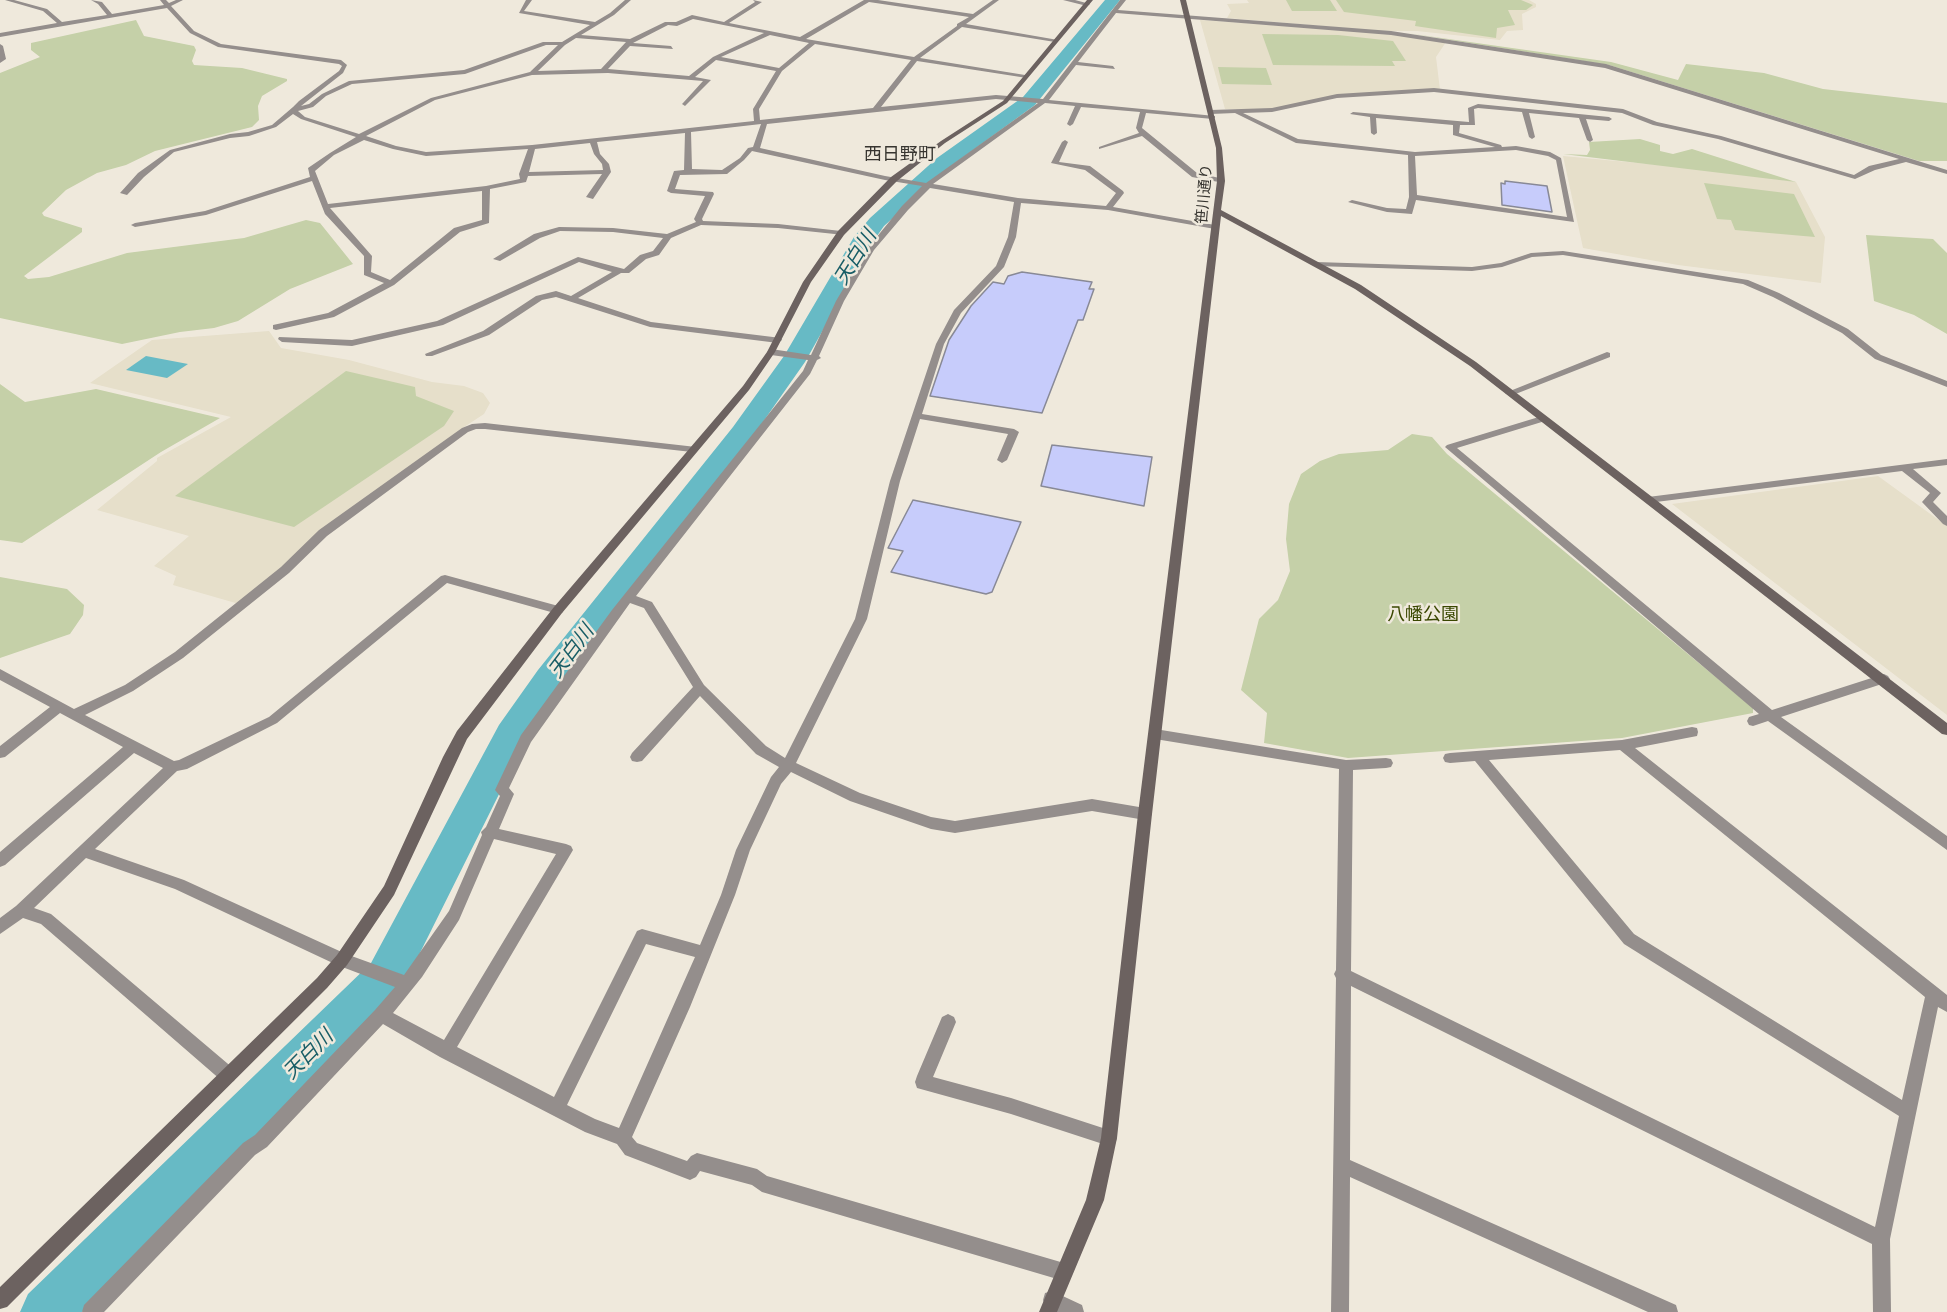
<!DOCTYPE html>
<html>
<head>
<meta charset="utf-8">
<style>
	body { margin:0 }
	canvas { display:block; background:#efe9dc }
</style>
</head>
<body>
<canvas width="1947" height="1312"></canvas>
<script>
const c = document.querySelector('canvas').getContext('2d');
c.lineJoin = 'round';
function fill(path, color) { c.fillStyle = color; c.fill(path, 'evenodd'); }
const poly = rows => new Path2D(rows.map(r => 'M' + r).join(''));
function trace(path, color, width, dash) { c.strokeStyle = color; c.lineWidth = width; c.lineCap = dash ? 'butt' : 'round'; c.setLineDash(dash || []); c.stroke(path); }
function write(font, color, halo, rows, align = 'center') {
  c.font = font + ' "Exo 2","Noto Sans JP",sans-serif'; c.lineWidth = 5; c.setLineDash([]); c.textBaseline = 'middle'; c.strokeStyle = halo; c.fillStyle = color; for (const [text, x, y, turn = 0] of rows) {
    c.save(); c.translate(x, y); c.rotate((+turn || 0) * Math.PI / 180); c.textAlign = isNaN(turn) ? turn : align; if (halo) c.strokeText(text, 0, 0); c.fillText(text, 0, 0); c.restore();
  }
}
const built = poly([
	[1247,0,1529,0,1536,4,1536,7,1522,14,1523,30,1507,31,1500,40,1417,31,1381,31,1227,18,1231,11,1227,4,1249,3],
	[1200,20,1371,32,1446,42,1436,57,1440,90,1339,95,1271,109,1225,109],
	[1563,156,1713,170,1796,182,1825,237,1821,283,1678,265,1583,248],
	[269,331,281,348,349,360,432,382,464,386,483,393,490,403,484,414,461,429,239,604,173,585,176,576,154,566,189,536,97,510,157,461,157,458,231,417,90,383,152,340],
	[1878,476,1947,526,1947,715,1672,504]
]);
const green = poly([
	[1286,0,1330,0,1337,11,1292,11],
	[1336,0,1521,0,1533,5,1526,10,1508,10,1515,25,1497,28,1496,38,1415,26,1416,21,1344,12],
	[136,20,144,36,194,46,196,50,192,61,194,65,242,68,287,79,287,81,262,96,258,106,259,120,252,127,155,151,126,165,97,173,66,190,42,213,44,216,82,228,82,232,24,276,28,279,49,277,127,253,244,238,306,220,320,223,353,264,290,289,238,321,214,328,180,332,122,344,0,318,0,73,40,57,31,50,31,43],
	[1406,33,1611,62,1678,80,1686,64,1764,73,1823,89,1947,103,1947,161,1919,161,1609,65],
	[1262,34,1338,35,1393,41,1406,61,1392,61,1395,66,1273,65],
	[1218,67,1266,68,1272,85,1222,84],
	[1640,139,1660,145,1660,151,1673,154,1692,149,1796,182,1563,154,1587,155,1590,150,1589,142],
	[1704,183,1794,194,1815,237,1735,230,1731,220,1717,219],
	[1866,235,1933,239,1947,253,1947,334,1914,315,1874,301],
	[346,371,415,387,416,396,454,411,444,426,294,527,175,496],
	[0,384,25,402,96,389,220,418,161,452,22,543,0,540],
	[1412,434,1432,437,1447,454,1753,708,1753,713,1622,738,1348,758,1264,743,1267,713,1241,690,1259,619,1278,600,1290,571,1286,539,1289,504,1301,474,1320,461,1339,454,1388,450],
	[0,577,67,589,84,605,83,615,70,634,0,658]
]);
const water = poly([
	[146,356,188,364,167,378,126,370]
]);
const river = poly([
	[1105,0,1120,0,1035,105,951,166,884,226,872,243,805,362,751,439,562,688,524,744,401,991,82,1312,20,1312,28,1294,371,963,499,725,538,670,733,427,784,356,854,237,870,218,937,158,1023,97,1105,0]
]);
const building = poly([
	[1505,181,1547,186,1552,212,1502,205,1501,183,1505,184,1505,181],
	[1022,272,1092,282,1089,289,1094,289,1083,320,1078,320,1042,413,930,396,949,340,971,306,993,282,1004,284,1008,276,1022,272],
	[1052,445,1152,457,1144,506,1041,486,1052,445],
	[913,500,1021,522,992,592,986,594,891,572,903,551,888,548,913,500]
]);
const street = poly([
	[5,0,14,0,47,9,62,22,107,15,98,4,91,0,102,2,112,14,164,5,160,0,166,0,169,3,176,0,183,0,171,6,194,31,221,44,341,60,347,65,343,73,301,106,309,104,322,94,349,81,464,70,543,42,562,42,590,25,519,13,526,0,532,0,524,11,595,22,610,13,625,0,631,0,614,15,581,35,630,39,665,22,676,22,692,15,724,22,755,2,753,0,762,2,729,23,800,37,864,0,878,0,973,14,993,0,999,0,966,24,1058,40,1055,42,962,27,920,58,1025,75,1027,78,917,61,881,107,996,95,1043,99,1120,0,1126,0,1118,10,1391,31,1606,64,1947,170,1947,174,1906,162,1875,170,1855,179,1718,139,1653,125,1622,113,1434,92,1337,98,1272,112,1243,113,1298,139,1415,152,1495,147,1453,135,1453,125,1376,118,1377,133,1374,135,1371,133,1370,117,1350,114,1353,112,1469,122,1468,108,1478,104,1609,117,1612,119,1609,121,1586,119,1593,140,1590,142,1587,140,1579,118,1529,113,1535,137,1532,139,1529,137,1522,112,1478,108,1474,109,1475,125,1460,125,1459,133,1501,145,1502,147,1516,146,1550,152,1561,158,1574,222,1416,200,1412,214,1387,212,1348,202,1352,200,1387,208,1406,209,1409,197,1408,155,1296,143,1235,113,1211,114,1208,112,1211,110,1272,108,1337,94,1434,88,1623,109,1657,122,1721,136,1854,175,1869,166,1899,159,1605,68,1391,35,1116,13,1078,62,1113,66,1115,69,1076,65,1049,100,1215,116,1215,118,1213,119,1146,113,1142,128,1197,173,1224,179,1224,183,1192,177,1142,136,1099,149,1099,147,1139,133,1136,128,1140,112,1081,107,1073,124,1070,126,1067,124,1075,106,1045,103,933,184,1018,198,1106,206,1116,193,1085,170,1051,163,1062,142,1065,140,1068,142,1059,162,1090,166,1123,191,1124,193,1113,207,1215,225,1219,227,1215,229,1108,210,1021,203,1016,237,1004,267,961,313,944,344,922,414,1014,429,1019,432,1007,460,1002,463,997,460,1008,434,920,419,900,481,867,619,796,763,860,793,931,817,955,821,1092,799,1145,808,1150,810,1152,814,1150,818,1145,820,1092,811,955,833,931,829,850,801,791,772,781,784,750,850,735,895,690,1007,632,1137,637,1143,687,1161,691,1156,697,1153,757,1169,767,1176,1064,1263,1070,1266,1073,1272,1070,1278,1064,1281,762,1192,752,1185,700,1171,696,1177,690,1180,625,1155,617,1144,585,1132,440,1057,383,1024,267,1147,255,1155,104,1312,82,1312,84,1305,243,1143,255,1135,375,1010,395,987,337,965,175,889,86,858,34,908,51,914,234,1069,236,1075,234,1081,228,1083,222,1081,41,924,23,918,0,934,0,918,16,906,163,768,134,753,5,865,0,867,0,852,123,747,60,713,5,757,0,758,0,746,50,707,0,680,0,669,74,709,125,685,175,652,281,567,319,530,462,428,472,424,485,423,696,447,696,451,692,452,485,429,476,429,468,432,327,536,289,573,183,658,133,691,85,715,174,761,179,760,269,717,441,576,445,575,562,607,564,610,562,613,558,614,447,583,277,723,187,769,177,771,95,849,184,880,346,954,404,975,449,911,482,835,481,832,486,827,500,796,495,790,521,735,612,610,803,371,808,360,771,355,767,352,771,349,811,355,836,301,867,249,902,206,922,186,885,180,752,151,744,160,727,174,680,175,675,189,713,192,714,194,702,219,703,221,778,224,841,231,844,231,844,235,778,228,701,225,671,238,659,255,646,259,629,273,621,273,578,298,651,322,781,338,782,340,778,343,650,327,556,297,542,300,489,335,432,356,426,356,425,354,483,331,536,296,556,291,571,296,612,272,579,262,443,325,352,346,282,342,278,339,279,337,352,340,437,321,578,257,624,269,640,255,653,251,663,238,613,232,560,231,540,238,500,261,493,259,534,234,559,227,613,228,667,234,696,222,694,219,705,196,671,193,667,191,674,171,684,170,685,133,597,142,600,154,609,164,611,172,593,199,586,197,602,174,528,176,526,182,490,189,489,223,460,232,394,285,334,317,276,330,273,329,273,325,328,313,384,283,364,275,364,256,325,214,312,181,206,215,135,227,131,225,135,223,205,211,310,177,308,168,330,153,356,137,301,119,293,114,276,127,249,136,230,138,174,152,144,177,127,195,120,193,138,173,170,150,230,134,248,132,272,125,293,107,299,101,339,71,342,66,339,64,218,47,190,33,167,8,0,37,0,33,57,23,43,11,5,0],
	[869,2,969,17,957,24,957,26,914,57,806,39,869,2],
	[693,19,764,33,713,57,689,76,608,69,630,46,673,49,671,46,633,43,668,25,677,26,693,19],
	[770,35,809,43,779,68,721,57,770,35],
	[576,38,626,42,601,69,538,71,565,45,576,38],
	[815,44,911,60,873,108,760,120,759,109,782,71,815,44],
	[546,45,558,45,530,72,431,98,359,134,305,117,298,111,313,107,326,96,352,84,465,74,546,45],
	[716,60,776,71,753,109,754,121,532,145,426,152,396,146,366,136,435,100,532,75,608,73,703,81,683,103,682,104,685,106,711,80,695,77,716,60],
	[996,99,1038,103,926,183,885,176,760,148,767,124,996,99],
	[761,124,753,147,748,148,740,158,722,170,692,169,691,132,761,124],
	[364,140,393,149,426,156,528,149,519,174,520,179,486,186,328,204,315,171,334,155,364,140],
	[590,143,594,154,602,164,603,170,529,172,535,149,590,143],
	[1516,150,1548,156,1556,160,1567,217,1417,195,1415,156,1516,150],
	[930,188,1014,202,1008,237,996,266,954,310,936,344,890,481,855,619,785,758,766,746,704,685,652,602,636,596,810,374,817,360,821,358,819,356,844,301,874,250,908,210,930,188],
	[482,191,482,220,454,228,390,280,371,272,372,256,330,208,482,191],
	[630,603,644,608,693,687,632,753,630,757,632,761,637,762,642,761,700,696,756,754,779,767,771,777,736,850,721,895,700,945,642,929,637,931,554,1097,457,1047,573,850,571,846,566,844,499,829,514,794,509,788,531,742,630,603],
	[494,839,556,854,444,1040,393,1013,422,977,459,920,494,839],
	[646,944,695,957,619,1128,595,1119,567,1105,646,944],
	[1063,0,1075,0,1090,4,1087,6,1063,0],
	[0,44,3,46,6,59,0,63,0,44],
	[1563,251,1748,280,1779,293,1848,329,1881,355,1947,381,1947,387,1875,359,1842,333,1773,297,1743,284,1563,255,1532,257,1502,267,1472,271,1316,266,1312,264,1316,262,1472,267,1501,263,1531,253,1563,251],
	[1607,352,1610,353,1610,357,1513,395,1510,396,1505,393,1607,352],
	[1542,416,1547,419,1545,421,1457,448,1772,710,1884,674,1888,676,1890,679,1888,682,1781,717,1947,836,1947,850,1768,721,1753,726,1749,725,1747,721,1749,717,1759,714,1445,447,1447,445,1542,416],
	[1947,459,1947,465,1913,469,1941,493,1933,502,1947,516,1947,526,1943,524,1922,502,1930,493,1902,471,1648,503,1643,500,1648,497,1947,459],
	[1692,727,1697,728,1698,732,1697,736,1635,748,1947,995,1947,1012,1938,1007,1890,1239,1891,1312,1873,1312,1872,1244,1351,986,1350,1160,1676,1305,1678,1312,1648,1312,1350,1177,1349,1312,1331,1312,1336,978,1334,974,1336,970,1339,769,1155,739,1150,738,1149,734,1150,730,1155,729,1346,760,1386,758,1391,759,1393,763,1391,767,1386,768,1353,770,1351,971,1875,1227,1899,1116,1624,944,1475,761,1450,763,1445,762,1443,758,1445,754,1450,753,1622,740,1692,727],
	[1620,750,1925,997,1902,1100,1634,934,1489,760,1620,750],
	[948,1014,954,1017,956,1022,933,1077,1011,1098,1109,1130,1115,1132,1117,1138,1115,1144,1109,1146,1011,1114,917,1088,915,1082,917,1076,942,1017,948,1014],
	[1052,1291,1082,1305,1084,1312,1056,1312,1045,1307,1043,1300,1045,1293,1052,1291]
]);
const secondary = poly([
	[1087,0,1093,0,1007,103,945,143,897,181,844,235,811,282,775,352,749,390,562,613,467,739,394,895,347,965,327,988,7,1307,0,1309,0,1287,317,978,337,955,384,886,443,757,457,731,554,607,743,386,767,352,803,282,838,231,891,177,941,141,1003,101,1087,0],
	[1180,0,1186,0,1222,148,1225,181,1221,210,1361,285,1476,362,1947,723,1947,735,1942,734,1470,366,1355,289,1221,216,1152,814,1117,1138,1104,1200,1057,1312,1039,1312,1086,1200,1101,1138,1138,814,1217,181,1216,148,1180,0]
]);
const farStreetnames = [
	["笹川通り",1204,194,-85]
];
const farQuarternames = [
	["西日野町",900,154]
];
const parkNames = [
	["八幡公園",1423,614]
];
const waterNames = [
	["天白川",855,257,-58],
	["天白川",571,651,-53],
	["天白川",308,1054,-45]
];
fill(built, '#e6dfca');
fill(green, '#c5d0a8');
fill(water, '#67bac5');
fill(river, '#67bac5');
fill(building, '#c7ccfb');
trace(building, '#888996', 1.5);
fill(street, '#948e8c');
fill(secondary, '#6c6260');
write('15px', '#373530', '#efe9dc', farStreetnames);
write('18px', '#373530', '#efe9dc', farQuarternames);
write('18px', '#3a4700', '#efe9dc', parkNames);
write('italic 20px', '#185d66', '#efe9dc', waterNames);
</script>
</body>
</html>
